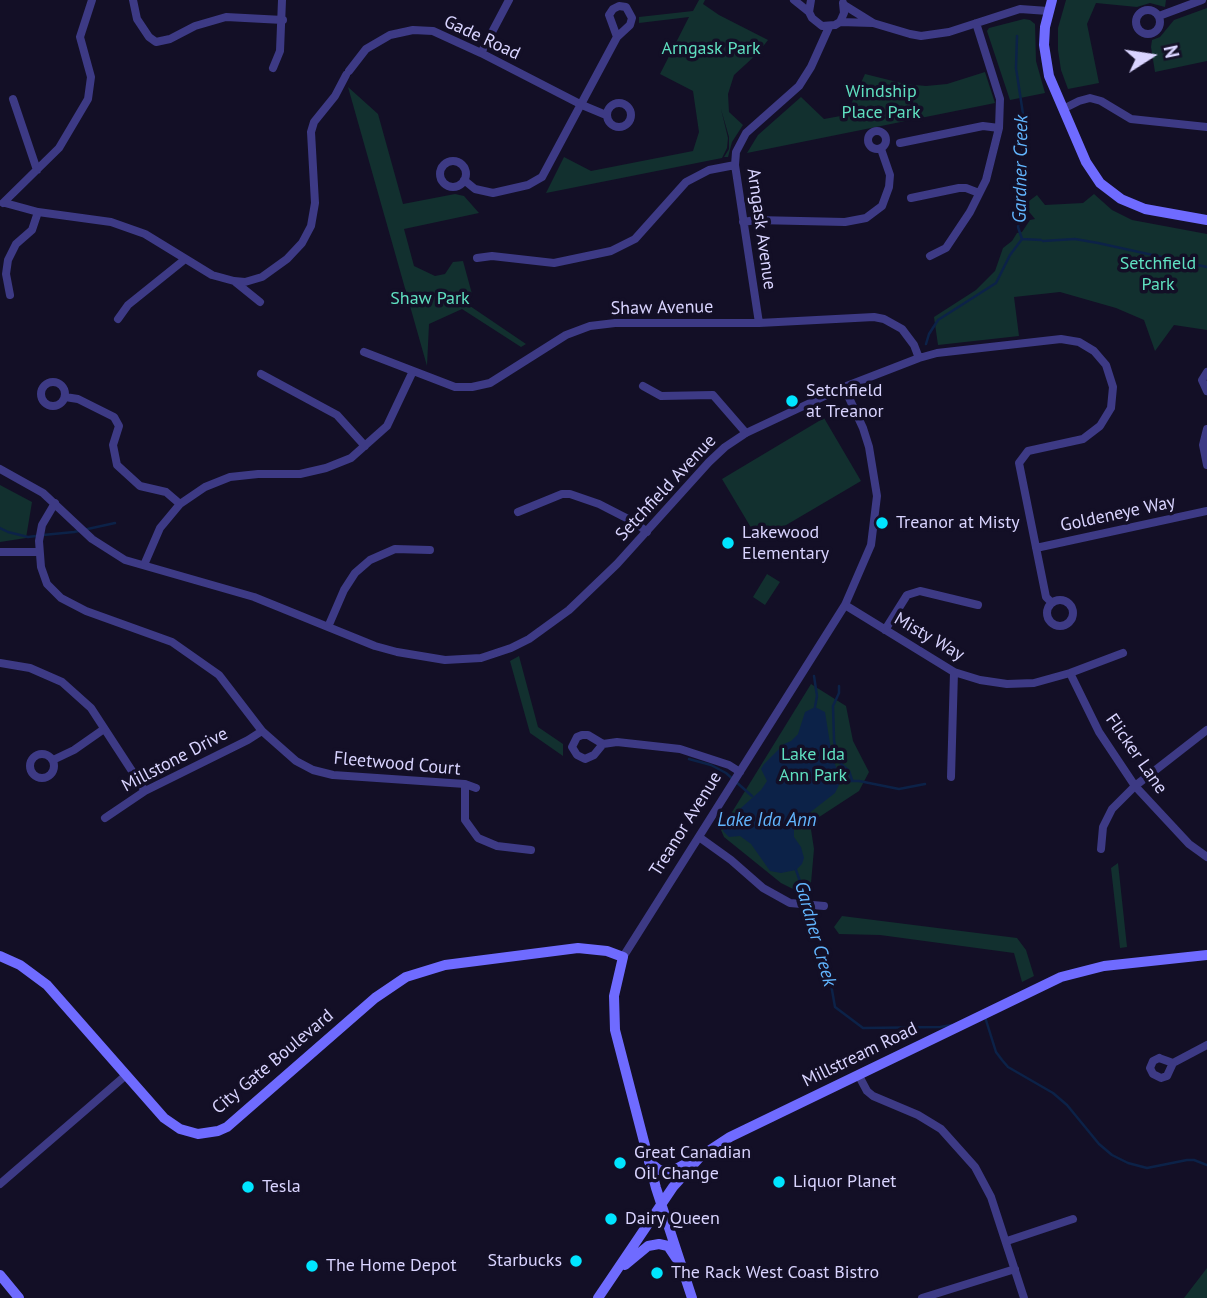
<!DOCTYPE html>
<html>
<head>
<meta charset="utf-8">
<style>
	body { margin:0 }
	#map { position:relative; width:1207px; height:1298px; overflow:hidden; background:#130f26; font-family:"PT Sans",sans-serif }
	canvas { display:block }
	.north { position:absolute; left:1116px; top:21px; width:70px; height:70px; -webkit-text-stroke:5px #130f26; paint-order:stroke; rotate:78deg; font-size:19px; font-weight:700; line-height:28px; text-align:center; color:#d9d4ff }
	.north::after { content:''; display:block; margin:auto; width:24px; height:32px; background:#d9d4ff; clip-path:polygon(50% 0,100% 100%,50% 72%,0 100%) }
</style>
</head>
<body>
<div id="map">
<canvas width="1207" height="1298"></canvas>
<div class="north">N</div>
</div>
<script>
const c = document.querySelector('canvas').getContext('2d');
c.lineJoin = 'round';
function fill(path, color) { c.fillStyle = color; c.fill(path, 'evenodd'); }
const poly = rows => new Path2D(rows.map(r => 'M' + r).join(''));
function trace(path, color, width, dash) { c.strokeStyle = color; c.lineWidth = width; c.lineCap = dash ? 'butt' : 'round'; c.setLineDash(dash || []); c.stroke(path); }
function write(font, color, halo, rows, align = 'center') {
  c.font = font + ' "PT Sans",sans-serif'; c.lineWidth = 7; c.setLineDash([]); c.textBaseline = 'middle'; c.strokeStyle = halo; c.fillStyle = color; for (const [text, x, y, turn = 0] of rows) {
    c.save(); c.translate(x, y); c.rotate((+turn || 0) * Math.PI / 180); c.textAlign = isNaN(turn) ? turn : align; if (halo) c.strokeText(text, 0, 0); c.fillText(text, 0, 0); c.restore();
  }
}
const green = poly([
	[699,0,705,0,703,4,719,15,768,40,758,53,734,75,728,94,729,112,743,125,732,142,728,157,724,157,729,149,729,137,721,109,728,138,727,148,722,158,546,193,564,157,591,171,693,151,699,132,693,91,660,74,689,17,639,23,639,17,693,11],
	[1066,0,1166,0,1165,7,1150,3,1137,7,1096,3,1087,24,1099,83,1068,89,1061,70,1058,50,1058,28],
	[1207,8,1207,61,1155,72,1151,47,1152,40,1160,37,1174,20],
	[1024,19,1030,20,1035,24,1036,61,1045,93,1010,100,987,31,989,28],
	[985,72,995,103,747,153,758,135,801,97,824,119,846,115,865,74,905,84,926,86,947,84],
	[348,87,378,114,403,204,455,194,464,196,479,213,404,229,414,266,435,276,445,274,453,262,463,261,472,294,467,304,526,344,521,347,462,309,429,324,427,366],
	[1094,194,1112,210,1132,220,1207,234,1207,330,1174,325,1155,351,1144,320,1116,308,1060,292,1014,297,1019,336,938,345,934,317,976,290,995,271,1003,248,1012,241,1017,233,1022,232,1030,220,1035,219,1026,208,1029,201,1037,195,1045,205,1083,203],
	[824,418,861,481,759,541,722,479],
	[0,485,32,502,26,538,0,542],
	[767,574,780,582,765,605,753,597],
	[519,656,538,727,563,744,563,756,530,733,510,661],
	[811,684,846,706,853,741,869,772,859,791,810,823,814,849,811,883,797,891,781,883,724,837,721,830],
	[1118,863,1127,947,1120,948,1111,868],
	[842,916,1017,938,1026,950,1034,976,1022,982,1014,953,880,935,839,934,834,927],
	[1207,1268,1207,1298,1184,1298]
]);
const water = poly([
	[815,707,825,712,832,756,841,781,835,793,794,825,794,837,801,847,804,858,802,864,796,870,781,873,770,871,751,844,740,836,729,837,723,831,732,816,761,790,767,781,761,769,764,764,784,744,791,741,798,734,805,712]
]);
const stream = poly([
	[1022,239,1041,240],
	[1043,241,1075,239,1098,243,1207,267],
	[926,344,929,334,938,320,996,283,1010,255,1022,239,1018,227,1021,216,1021,160,1025,127,1016,68,1017,36],
	[0,528,8,532,28,537,36,536],
	[43,535,74,532,115,523],
	[814,676,817,696,815,707],
	[839,686,839,693,833,706,834,740,836,752,841,764,849,771,852,780],
	[689,759,711,765,726,773,752,796],
	[841,781,859,781,899,789,925,784],
	[796,870,826,956,835,1007,863,1028,940,1027,952,1025],
	[985,1017,996,1052,1002,1060,1008,1067,1053,1093,1067,1105,1099,1144,1112,1155,1128,1163,1147,1168,1187,1160,1194,1160,1207,1165]
]);
const street = poly([
	[133,0,137,19,149,37,156,42,170,39,195,26,226,17,283,20],
	[794,0,809,12],
	[811,0,809,12,812,18,822,26,835,25,840,22,844,13,843,3],
	[844,5,873,23,910,34,921,36,949,32,1020,9,1048,11],
	'1136 22a12 12 0 1 1 24 0a12 12 0 1 1-24 0Z',
	[1159,16,1202,0],
	[840,22,873,23],
	[481,53,509,0],
	[273,68,280,51,282,0],
	[349,71,366,49,390,35,413,30,433,31,481,53,582,105,606,115],
	[13,99,37,170],
	'607 115a12 12 0 1 1 24 0a12 12 0 1 1-24 0Z',
	[1063,109,1079,101,1090,98,1101,101,1131,119,1207,127],
	'868 140a9 9 0 1 1 18 0a9 9 0 1 1-18 0Z',
	[900,143,983,126,999,128],
	'440 174a13 13 0 1 1 26 0a13 13 0 1 1-26 0Z',
	[464,180,475,189,493,193,528,185,542,177,617,37,630,25,632,18,626,7,619,6,613,9,609,15,617,37],
	[911,198,959,188,966,188,979,193],
	[3,203,59,148,88,99,91,77,80,37,92,0],
	[5,203,38,212,111,222,145,234,212,275,234,281,260,302],
	[743,222,756,220,845,222,866,218,882,206,889,187,890,175,881,149],
	[930,256,946,248,970,212,986,180,999,128,1000,99,976,23],
	[477,258,492,256,554,263,611,251,635,239,686,182,709,170,735,165],
	[234,281,245,282,262,277,287,259,302,243,311,226,315,203,311,132,314,122,335,96,346,75],
	[10,295,6,274,8,260,16,244,32,230,38,212],
	[118,319,128,305,184,260],
	[759,323,735,165,736,152,746,133,799,86,811,67,829,27],
	[364,352,455,387,472,387,490,383,566,335,590,326,615,323,759,323,874,317,884,319,902,329,914,345,919,358],
	[1207,372,1202,380,1207,391],
	[261,374,337,415,365,446],
	'41 394a12 12 0 1 1 24 0a12 12 0 1 1-24 0Z',
	[643,386,661,396,713,395,746,433],
	[65,397,78,399,114,417,119,426,113,445,117,465,140,486,166,492,180,504],
	[1207,429,1203,445,1207,465],
	[0,469,43,493,92,539,125,560,254,597,375,646,397,652,445,660,481,658,511,648,529,639,569,610,617,564,709,462,725,447,746,433,844,387,919,358,937,353,1061,339,1079,342,1094,351,1106,365,1113,387,1111,408,1100,426,1083,439,1028,451,1019,463,1046,597,1052,603],
	[55,503,42,525,39,541,41,567,47,584,61,598,86,611,172,642,219,675,262,731,296,761,313,770,333,775,465,784,476,788],
	[518,512,562,494,570,494,599,504,636,523,647,532],
	[1036,548,1207,511],
	[0,552,38,552],
	[144,565,160,528,180,504,205,487,230,477,258,474,300,474,326,468,351,458,387,426,413,371],
	'1047 613a13 13 0 1 1 26 0a13 13 0 1 1-26 0Z',
	[845,605,954,672,980,680,1007,684,1034,683,1070,673,1123,653],
	[328,627,344,590,355,573,370,560,395,549,430,550],
	[885,630,907,595,920,591,978,605],
	[0,663,30,668,62,682,91,708,145,791],
	[1070,673,1099,732,1135,786,1189,844,1207,857],
	[603,744,588,735,582,735,577,737,572,747,577,755,585,759,594,755,603,744,617,742,680,749,729,765,740,772],
	'30 766a12 12 0 1 1 24 0a12 12 0 1 1-24 0Z',
	[53,760,74,750,104,729],
	[951,777,954,672],
	[465,784,465,820,478,838,497,846,531,850],
	[105,818,145,791,248,740,262,731],
	[699,837,731,860,763,888,790,903,824,906],
	[1101,849,1103,827,1112,809,1135,786,1207,730],
	[623,957,845,605,871,545,877,496,869,447,863,428,844,387],
	[1159,1058,1173,1063,1167,1076,1161,1078,1153,1074,1150,1068,1153,1061,1159,1058],
	[1173,1063,1207,1045],
	[859,1076,867,1091,873,1096,918,1115,941,1129,975,1167,991,1197,1024,1298],
	[0,1184,125,1076],
	[1007,1241,1073,1219],
	[922,1298,1015,1269]
]);
const secondary = poly([
	[1052,0,1045,27,1044,45,1049,76,1086,162,1100,183,1121,199,1145,209,1207,220],
	[0,956,20,965,47,985,164,1118,180,1129,198,1134,218,1131,227,1127,375,998,406,977,445,965,578,948,607,951,623,957,614,996,615,1030,656,1188,692,1298],
	[649,1162,659,1170,665,1171,676,1169,695,1159],
	[625,1265,648,1246,659,1244,668,1246,676,1258],
	[0,1275,19,1298],
	[598,1298,673,1187,701,1156,730,1137,1061,977,1104,966,1207,955]
]);
const markers = [
	[792,401,7,"#00e5ff"],
	[882,523,7,"#00e5ff"],
	[728,543,7,"#00e5ff"],
	[620,1163,7,"#00e5ff"],
	[779,1182,7,"#00e5ff"],
	[248,1187,7,"#00e5ff"],
	[611,1219,7,"#00e5ff"],
	[576,1261,7,"#00e5ff"],
	[312,1266,7,"#00e5ff"],
	[657,1273,7,"#00e5ff"]
];
const streetNames = [
	["Gade Road",482,38,25],
	["Arngask Avenue",761,229,82],
	["Shaw Avenue",662,308,-1],
	["Setchfield Avenue",666,488,-47],
	["Goldeneye Way",1118,514,-12],
	["Misty Way",929,637,30],
	["Flicker Lane",1136,754,55],
	["Millstone Drive",175,760,-28],
	["Fleetwood Court",397,764,5],
	["Treanor Avenue",686,824,-58],
	["Millstream Road",860,1055,-26],
	["City Gate Boulevard",273,1062,-40]
];
const parkNames = [
	["Arngask Park",711,49],
	["Windship",881,92],
	["Place Park",881,113],
	["Setchfield",1158,264],
	["Park",1158,285],
	["Shaw Park",430,299],
	["Lake Ida",813,755],
	["Ann Park",813,776]
];
const poiNames = [
	["Setchfield",806,391],
	["at Treanor",806,412],
	["Treanor at Misty",896,523],
	["Lakewood",742,533],
	["Elementary",742,554],
	["Great Canadian",634,1153],
	["Oil Change",634,1174],
	["Liquor Planet",793,1182],
	["Tesla",262,1187],
	["Dairy Queen",625,1219],
	["Starbucks",562,1261,"right"],
	["The Home Depot",326,1266],
	["The Rack West Coast Bistro",671,1273]
];
const waterNames = [
	["Gardner Creek",1021,169,-89],
	["Lake Ida Ann",767,821],
	["Gardner Creek",815,934,74]
];
fill(green, '#12302f');
fill(water, '#0c2248');
trace(stream, '#0c2248', 2.5);
trace(street, '#3d3a85', 8);
trace(secondary, '#6f6bff', 10);
for (const [x, y, r, color] of markers) { const dot = new Path2D(); dot.arc(x, y, r, 0, 2 * Math.PI); c.fillStyle = color; c.fill(dot); trace(dot, '#130f26', 2.5); }
write('18px', '#d9d4ff', '#130f26', streetNames);
write('18px', '#5fe0c0', '#130f26', parkNames);
write('18px', '#d9d4ff', '#130f26', poiNames, 'left');
write('italic 19px', '#62b6ff', '#130f26', waterNames);
</script>
</body>
</html>
